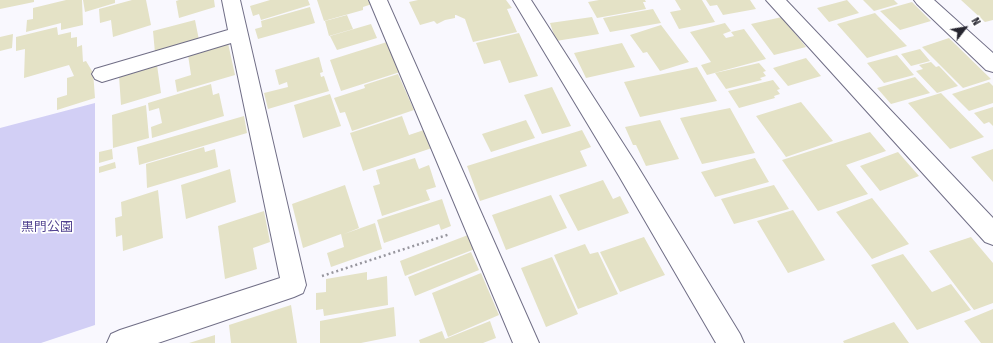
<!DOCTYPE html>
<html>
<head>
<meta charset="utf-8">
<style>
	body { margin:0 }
	#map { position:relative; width:993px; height:343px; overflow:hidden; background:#f9f8fe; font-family:"Fira Sans Condensed",sans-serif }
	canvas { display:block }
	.north { position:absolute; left:945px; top:8px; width:40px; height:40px; -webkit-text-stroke:3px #fff; paint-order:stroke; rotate:59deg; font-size:11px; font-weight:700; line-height:16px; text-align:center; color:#26252f }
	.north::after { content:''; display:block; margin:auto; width:14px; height:18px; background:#26252f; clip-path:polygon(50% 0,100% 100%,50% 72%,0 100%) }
</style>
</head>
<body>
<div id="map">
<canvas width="993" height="343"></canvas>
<div class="north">N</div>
</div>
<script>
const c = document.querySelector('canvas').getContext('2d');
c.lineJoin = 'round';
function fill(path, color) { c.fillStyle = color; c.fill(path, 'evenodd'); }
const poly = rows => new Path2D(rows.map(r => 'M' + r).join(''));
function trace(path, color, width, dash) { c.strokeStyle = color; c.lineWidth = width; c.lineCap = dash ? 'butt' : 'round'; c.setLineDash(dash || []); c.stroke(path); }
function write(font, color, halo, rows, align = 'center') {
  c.font = font + ' "Fira Sans Condensed","Noto Sans JP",sans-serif'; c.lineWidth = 3.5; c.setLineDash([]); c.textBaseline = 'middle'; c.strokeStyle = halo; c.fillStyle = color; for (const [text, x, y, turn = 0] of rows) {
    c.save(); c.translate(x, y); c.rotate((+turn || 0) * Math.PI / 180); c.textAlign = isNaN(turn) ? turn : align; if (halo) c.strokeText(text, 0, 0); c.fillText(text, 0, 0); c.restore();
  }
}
const green = poly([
	[95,103,95,325,41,343,0,343,0,128]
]);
const building = poly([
	[0,0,34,0,34,2,0,9],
	[66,0,82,0,83,25,61,30,61,23,26,32,27,20,33,19,33,8],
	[83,0,115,0,115,3,85,12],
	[132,0,146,0,151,25,113,37,111,20,100,23,99,9],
	[179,0,214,0,215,7,179,18,176,1],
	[270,0,308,0,310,5,261,20,259,14,253,16,250,6],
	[317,0,370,0,372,4,363,7,363,10,324,21],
	[418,0,506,0,512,8,507,9,517,32,473,42,465,19,456,15,455,15,455,18,445,20,437,24,434,21,420,25,409,2],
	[599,0,645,0,646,2,643,2,646,9,597,18,588,2],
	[675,0,702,0,715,22,679,29,670,12,681,10],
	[706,0,750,0,756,9,723,15,717,5,710,6],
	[847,0,859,13,829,22,817,8],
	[863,0,894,0,898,4,874,11],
	[961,0,993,0,993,20,985,22],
	[912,2,931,21,900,30,880,11],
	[310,7,315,23,258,39,255,29,262,27,261,21],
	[653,9,661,23,610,32,603,18],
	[875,13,907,46,867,58,837,24],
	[347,15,353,29,329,36,325,21],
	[592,17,599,34,556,41,550,23],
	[782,17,806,47,774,55,751,24],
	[195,20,199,40,155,53,153,31],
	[725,23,731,31,723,34,726,38,734,36,731,32,744,29,766,59,707,75,701,65,711,62,690,32],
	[371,24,377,38,337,50,330,36],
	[661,25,689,62,660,71,647,52,643,53,630,35],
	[57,27,58,35,71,32,71,38,77,37,77,47,82,45,83,62,86,61,92,71,93,71,95,98,57,110,57,98,67,95,67,78,74,76,69,65,24,78,25,49,16,51,16,37],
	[519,33,538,76,509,83,500,60,484,64,476,43],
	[13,34,12,48,0,51,0,37],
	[949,38,991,79,963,88,922,47],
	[387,42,400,72,341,91,330,60],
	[228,43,235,75,177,92,175,80,191,75,188,55],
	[622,43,635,67,586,78,574,53],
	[920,49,930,61,911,66,901,54],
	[897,55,914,75,884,83,867,63],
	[319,57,323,72,320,73,321,77,324,76,329,91,268,109,264,93,288,87,287,82,279,85,275,70],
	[806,58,821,76,788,86,773,68],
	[931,62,936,67,939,66,958,86,937,93,916,71,923,69,919,65],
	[759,63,766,71,763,72,766,76,760,78,762,80,726,89,715,73],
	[157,65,161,93,121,105,119,76],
	[697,67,717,101,640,117,624,82],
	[398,74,414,110,352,131,345,112,340,113,334,98,365,88,364,85],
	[915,77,930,93,891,104,877,88],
	[773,80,780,89,777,90,780,94,774,96,775,98,739,108,728,91],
	[989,82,993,86,993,103,969,111,952,94],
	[211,84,213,95,219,93,224,116,152,138,151,127,162,123,159,108,149,111,148,103],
	[552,87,571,126,542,134,524,95],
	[941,93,984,137,950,149,908,103],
	[330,94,341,126,303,138,294,105],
	[801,102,833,141,786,157,756,116],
	[146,105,149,138,113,148,112,115],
	[993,107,993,126,989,122,984,124,974,113],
	[730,108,755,153,702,164,680,118],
	[244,116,247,133,139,165,137,147],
	[402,116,409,135,424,130,432,148,363,171,350,133],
	[526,120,535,138,491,152,482,134],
	[660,120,679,159,646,166,636,145,633,145,625,127],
	[582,130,591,147,580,151,587,166,480,201,467,166],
	[870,132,886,151,846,165,868,194,818,211,782,160],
	[204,147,205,152,215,149,218,167,147,188,146,164],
	[112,149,113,159,99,163,99,152],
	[993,149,993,182,971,157],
	[898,152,919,176,880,191,860,166],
	[415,158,419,169,429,165,436,187,426,190,430,200,382,216,373,186,380,184,376,170],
	[755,158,769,182,715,197,701,172],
	[115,162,116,168,99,173,99,167],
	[230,169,236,202,186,219,181,185],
	[603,180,613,199,620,196,629,213,578,231,559,195],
	[345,185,359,228,344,234,375,223,382,249,331,267,327,253,344,247,341,234,303,248,292,204],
	[774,185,789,209,734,224,721,199],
	[158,190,163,238,123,251,122,235,116,237,115,218,122,216,121,202],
	[551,195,567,228,506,250,492,215],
	[872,198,909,244,872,259,836,212],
	[442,199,451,226,441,230,439,224,384,243,377,220],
	[793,210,825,260,788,273,757,221],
	[264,211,270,242,253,248,257,269,225,279,218,226],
	[468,235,475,249,405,276,400,261],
	[644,237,665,275,620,292,600,252],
	[971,237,993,263,993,303,974,310,929,251],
	[585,244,590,254,598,252,618,294,578,309,554,255],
	[471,252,479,270,415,296,408,277],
	[903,254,932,292,951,284,971,310,917,330,871,265],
	[552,257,578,314,546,327,521,268],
	[367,272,367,280,387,276,388,305,324,316,323,309,316,310,316,293,326,292,326,279],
	[481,273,499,315,448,337,432,293],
	[291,305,297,343,231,343,229,325],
	[394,307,396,336,361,343,320,343,320,321],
	[993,309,993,343,981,343,964,321],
	[490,321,496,338,483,343,420,343,419,340,442,331,445,339],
	[894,322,909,343,844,343,843,341],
	[215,335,215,343,189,343]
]);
const path = poly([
	[322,276,450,234]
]);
const minor = poly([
	[222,0,240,0,306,285,303,293,294,297,158,343,107,343,111,334,120,330,280,278,231,43,102,82,95,79,92,74,95,69,228,30,222,0],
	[369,0,387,0,539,343,513,343,369,0],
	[513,0,531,0,635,162,740,334,744,343,716,343,619,176,513,0],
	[766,0,786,0,993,218,993,245,985,242,766,0],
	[914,0,934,0,993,53,993,72,986,70,917,4,914,0]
]);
const parkNames = [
	["黒門公園",47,227]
];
fill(green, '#d2cff5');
fill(building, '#e4e2c6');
trace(minor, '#706e86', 2);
trace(path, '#97969e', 2.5, [2, 3]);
fill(minor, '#fff');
write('13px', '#514290', '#fff', parkNames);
</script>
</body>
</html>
